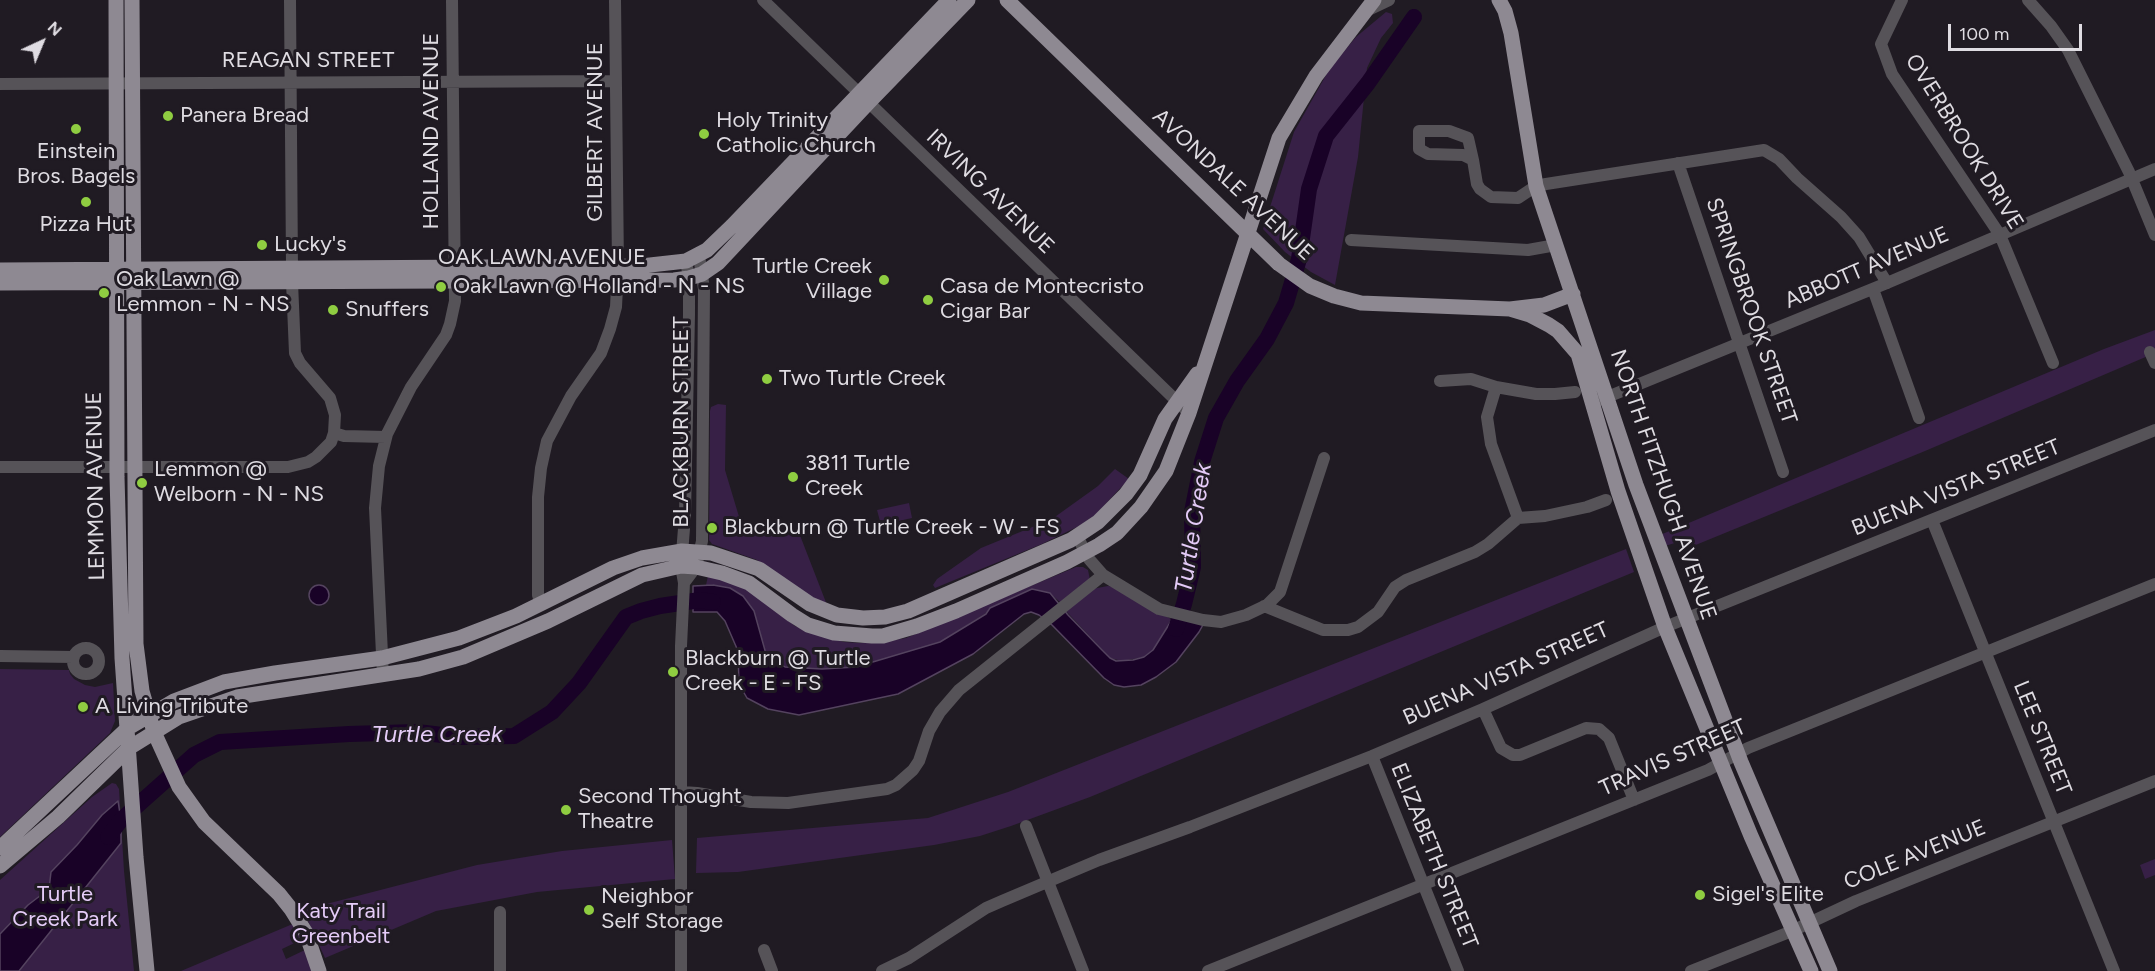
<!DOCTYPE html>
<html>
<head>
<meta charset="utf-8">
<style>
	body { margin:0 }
	#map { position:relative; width:2155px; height:971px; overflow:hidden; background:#201b23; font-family:Figtree,sans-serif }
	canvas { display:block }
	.north { position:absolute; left:12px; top:12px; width:60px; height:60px; -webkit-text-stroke:4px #201b23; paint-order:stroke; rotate:44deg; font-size:16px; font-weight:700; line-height:24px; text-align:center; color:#dfdce2 }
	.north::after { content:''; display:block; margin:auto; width:21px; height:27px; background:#dfdce2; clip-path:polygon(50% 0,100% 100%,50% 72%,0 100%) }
	.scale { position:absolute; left:1948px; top:24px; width:134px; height:27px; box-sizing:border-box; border:3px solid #dfdce2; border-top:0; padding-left:8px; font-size:18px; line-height:21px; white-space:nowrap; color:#dfdce2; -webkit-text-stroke:4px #201b23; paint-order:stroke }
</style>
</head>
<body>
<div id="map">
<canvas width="2155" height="971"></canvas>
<div class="north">N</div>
<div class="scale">100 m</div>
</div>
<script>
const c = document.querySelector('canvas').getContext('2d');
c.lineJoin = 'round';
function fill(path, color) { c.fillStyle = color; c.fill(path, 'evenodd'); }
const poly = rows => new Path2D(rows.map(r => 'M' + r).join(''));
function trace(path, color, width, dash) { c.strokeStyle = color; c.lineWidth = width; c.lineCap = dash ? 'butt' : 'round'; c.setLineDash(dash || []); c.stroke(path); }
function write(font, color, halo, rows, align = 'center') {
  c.font = font + ' Figtree,sans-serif'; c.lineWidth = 6; c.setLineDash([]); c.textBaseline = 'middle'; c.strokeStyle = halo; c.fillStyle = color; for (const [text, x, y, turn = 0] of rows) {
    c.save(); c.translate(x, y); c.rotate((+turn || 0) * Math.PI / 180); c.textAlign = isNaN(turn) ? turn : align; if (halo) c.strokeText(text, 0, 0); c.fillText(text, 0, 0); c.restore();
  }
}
const green = poly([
	[1386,12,1392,14,1393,23,1381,38,1367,68,1358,157,1335,285,1311,272,1285,252,1263,229,1294,132,1330,68,1356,37],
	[2155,330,2155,353,1925,451,1681,551,1678,542,1665,546,1660,535,2104,349],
	[718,404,726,405,725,470,740,520,752,533,781,530,796,525,827,605,800,591,757,560,712,544,709,540,710,411,711,407],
	[1115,469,1129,479,1095,515,1079,526,1042,544,935,588,933,585,937,579,981,548,1052,519,1098,486],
	[909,503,912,518,881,525,877,510],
	[1626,549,1634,572,1090,797,1011,826,980,836,934,845,738,872,696,873,697,838,928,818,1008,792],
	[1076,567,1083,567,1088,570,1090,580,1062,604,1050,593,990,608,986,613,940,642,856,667,822,669,785,667,765,654,754,611,706,585,708,576,738,584,754,593,795,626,818,635,844,642,860,643,889,641,906,638],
	[1108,586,1114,587,1171,619,1160,641,1153,650,1144,657,1122,661,1110,658,1065,610,1092,589],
	[0,669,69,670,70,674,74,679,85,685,95,687,113,683,115,721,110,733,0,837],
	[112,783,116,784,119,789,124,871,134,971,0,971,0,880,92,797],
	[672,840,675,879,537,892,436,911,325,958,303,910,477,865,562,851],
	[2155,859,2155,875,2145,879,2140,865],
	[295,923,303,939,282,949,286,959,307,949,311,971,181,971]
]);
const water = poly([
	[713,585,730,588,743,596,754,611,766,654,785,667,822,669,856,667,940,642,986,614,990,608,1032,589,1050,593,1068,615,1101,649,1110,658,1116,661,1133,660,1144,657,1153,650,1173,618,1204,623,1199,632,1176,662,1156,677,1141,685,1124,687,1114,685,1104,678,1052,625,1039,615,1031,612,1024,614,973,654,898,694,799,715,768,709,747,698,739,684,738,651,725,621,717,612,693,612,693,586,713,585],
	'309 595a10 10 0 1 1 20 0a10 10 0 1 1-20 0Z',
	[118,801,121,820,121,843,19,971,0,971,0,934,28,905,49,889,51,872,77,845,102,815,118,801]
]);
const river = poly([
	[1176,629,1184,604,1193,567,1192,512,1202,462,1216,418,1237,381,1267,339,1286,303,1299,259,1309,189,1326,136,1368,83,1414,17],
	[108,837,121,820,194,755,220,742,349,734,417,732,459,737,514,736,552,712,579,683,626,617,641,611,660,606,700,600,713,602]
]);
const minor = poly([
	[290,0,292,268],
	[763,0,1189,413],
	[1902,0,1881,44,1892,74,2000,235,2053,363],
	[2028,0,2051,26,2068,50,2129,172,2155,235],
	[1368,10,1389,0],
	[0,84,616,81],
	[1473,160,1468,138,1449,131,1419,131,1419,149,1428,154,1463,155,1473,160,1477,184,1480,189,1491,197,1518,198,1536,186,1546,184,1764,150,1779,159,1797,178,1841,217,1859,237,1887,283],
	[1678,163,1783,472],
	[1351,240,1528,250,1556,245],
	[1873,289,1919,418],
	[2150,352,2155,363],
	[1440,381,1471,379,1496,387,1536,394,1555,394,1575,392],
	[1496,387,1487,417,1491,444,1518,518],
	[1600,400,1887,283,2155,169],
	[334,433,344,436,386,437],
	[0,467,288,467,308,462,316,457,331,442,334,433,335,415,330,398,300,363,295,353,292,282],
	[1932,520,2114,971],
	[1077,536,1089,559,1103,575,1159,609,1203,620,1221,622,1246,615,1267,605,1280,592,1324,458],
	[684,583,696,567,702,541,704,289,699,256],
	[541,604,538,595,538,497,541,468,547,441,571,396,601,353,610,329,616,307,618,266,615,0],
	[1264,606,1323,630,1348,630,1358,627,1378,612,1395,587,1406,580,1475,552,1488,544,1518,518,1545,516,1587,507,1606,500],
	'73 661a13 13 0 1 1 26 0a13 13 0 1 1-26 0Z',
	[0,656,74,657],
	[383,675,375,508,379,466,387,434,411,387,446,335,450,324,455,301,452,0],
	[1483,709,1501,748,1513,755,1520,755,1586,728,1599,729,1609,738,1634,800],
	[1372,756,1458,971],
	[682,792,697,793,751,802,788,803,887,789,896,785,913,770,919,761,929,731,940,712,959,690,1103,575],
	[1026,826,1083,971],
	[500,912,500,971],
	[764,950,772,971],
	[681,971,681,646,684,583,681,566,685,516,689,314,689,278,686,261],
	[882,971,909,958,986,908,1002,901,1099,860,1190,827,1372,756,1483,709,1665,627,2155,430],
	[1208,971,1708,770,1748,748,2155,584],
	[1691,971,1792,931,1856,901,2155,781]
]);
const major = poly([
	[116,0,117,477,122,658,136,857,147,971],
	[132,0,136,644,142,691,154,732,179,787,204,822,279,894,291,909,306,933,319,971],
	[1007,0,1279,264,1310,286,1334,296,1361,303,1510,309,1544,305,1573,294],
	[1499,0,1505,11,1511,33,1536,186,1636,485,1741,762,1830,971],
	[0,270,641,266,686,261,707,250,732,226,949,0],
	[0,283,674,280,689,278,702,274,718,263,868,103,968,0],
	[1510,309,1530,315,1549,325,1558,331,1578,354,1618,491,1665,627,1751,836,1811,971],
	[0,848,128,728,174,701,224,682,275,673,382,658,459,638,516,616,613,568,642,558,682,551,711,553,759,569,810,604,837,615,863,618,885,617,908,611,1071,540,1098,522,1126,494,1140,475,1165,419,1197,374],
	[0,866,58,817,129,748,179,717,237,697,419,669,463,657,548,621,642,575,681,566,696,567,722,573,749,583,792,615,808,625,834,633,872,636,883,636,917,626,956,611,1067,562,1099,545,1117,533,1141,507,1166,471,1189,413,1279,138,1316,76,1374,0]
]);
const markers = [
	[168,116,6,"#8fcd41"],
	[76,129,6,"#8fcd41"],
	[704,134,6,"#8fcd41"],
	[86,202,6,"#8fcd41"],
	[262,245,6,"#8fcd41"],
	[884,280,6,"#8fcd41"],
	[441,287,6,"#8fcd41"],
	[104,293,6,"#8fcd41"],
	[928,300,6,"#8fcd41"],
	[333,310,6,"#8fcd41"],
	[767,379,6,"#8fcd41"],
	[793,477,6,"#8fcd41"],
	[142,483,6,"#8fcd41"],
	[712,528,6,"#8fcd41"],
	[673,672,6,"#8fcd41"],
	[83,707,6,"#8fcd41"],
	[566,810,6,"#8fcd41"],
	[1700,895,6,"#8fcd41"],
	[589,910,6,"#8fcd41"]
];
const streetNames = [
	["REAGAN STREET",308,61],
	["HOLLAND AVENUE",432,131,-90],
	["GILBERT AVENUE",596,132,-90],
	["OVERBROOK DRIVE",1964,142,58],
	["AVONDALE AVENUE",1233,185,43],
	["IRVING AVENUE",990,192,44],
	["OAK LAWN AVENUE",542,258],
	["ABBOTT AVENUE",1867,268,-23],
	["SPRINGBROOK STREET",1751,311,71],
	["BLACKBURN STREET",682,422,-90],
	["NORTH FITZHUGH AVENUE",1663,485,71],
	["LEMMON AVENUE",96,486,-91],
	["BUENA VISTA STREET",1956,488,-22],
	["BUENA VISTA STREET",1506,674,-24],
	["LEE STREET",2042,738,68],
	["TRAVIS STREET",1673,758,-24],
	["COLE AVENUE",1915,855,-22],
	["ELIZABETH STREET",1434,856,68]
];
const poiNames = [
	["Panera Bread",180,116],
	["Holy Trinity",716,121],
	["Catholic Church",716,146],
	["Einstein",76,152,"center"],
	["Bros. Bagels",76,177,"center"],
	["Pizza Hut",86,225,"center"],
	["Lucky's",274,245],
	["Turtle Creek",872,267,"right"],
	["Village",872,292,"right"],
	["Oak Lawn @",116,280],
	["Lemmon - N - NS",116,305],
	["Oak Lawn @ Holland - N - NS",453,287],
	["Casa de Montecristo",940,287],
	["Cigar Bar",940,312],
	["Snuffers",345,310],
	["Two Turtle Creek",779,379],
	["3811 Turtle",805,464],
	["Creek",805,489],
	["Lemmon @",154,470],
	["Welborn - N - NS",154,495],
	["Blackburn @ Turtle Creek - W - FS",724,528],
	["Blackburn @ Turtle",685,659],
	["Creek - E - FS",685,684],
	["A Living Tribute",95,707],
	["Second Thought",578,797],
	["Theatre",578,822],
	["Sigel's Elite",1712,895],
	["Neighbor",601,897],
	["Self Storage",601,922]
];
const parkNames = [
	["Turtle",65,895],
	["Creek Park",65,920],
	["Katy Trail",341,912],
	["Greenbelt",341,937]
];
const waterNames = [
	["Turtle Creek",1194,528,-81],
	["Turtle Creek",437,735]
];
fill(green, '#372046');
fill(water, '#190227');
trace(water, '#54435f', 1.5);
trace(river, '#190227', 16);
trace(minor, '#565358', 12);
trace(major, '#8e8992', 15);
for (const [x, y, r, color] of markers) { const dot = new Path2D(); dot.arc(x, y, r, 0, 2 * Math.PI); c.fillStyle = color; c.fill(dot); trace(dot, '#201b23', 2); }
write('22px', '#dfdce2', '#201b23', streetNames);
write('22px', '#dfdce2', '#201b23', poiNames, 'left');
write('22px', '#e5ccf8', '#201b23', parkNames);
write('italic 24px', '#e4cbf7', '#201b23', waterNames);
</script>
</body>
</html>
